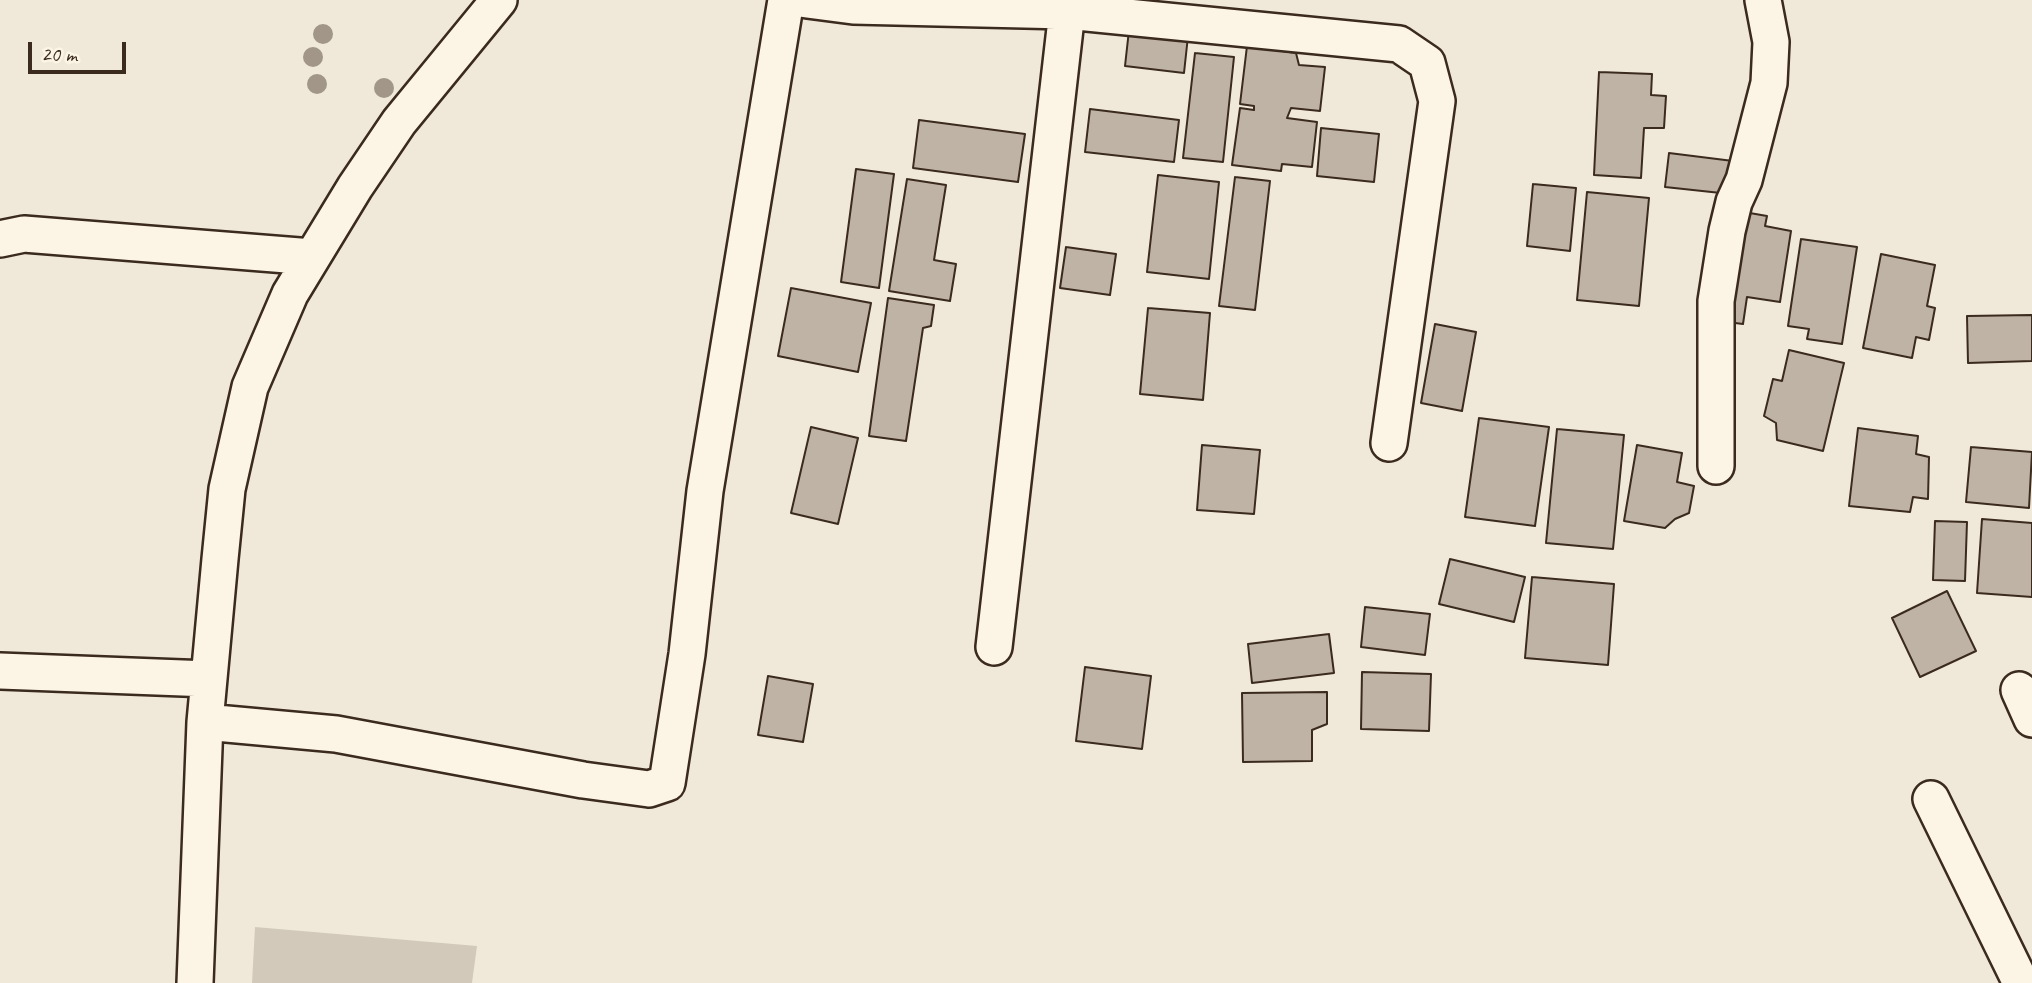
<!DOCTYPE html>
<html>
<head>
<meta charset="utf-8">
<style>
	body { margin:0 }
	#map { position:relative; width:2032px; height:983px; overflow:hidden; background:#f0e9d9; font-family:Caveat,sans-serif }
	canvas { display:block }
	.scale { position:absolute; left:28px; top:42px; width:98px; height:32px; box-sizing:border-box; border:4px solid #3b2a1e; border-top:0; padding-left:9px; font-size:21px; line-height:24px; white-space:nowrap; color:#3b2a1e; -webkit-text-stroke:5px #fcf5e5; paint-order:stroke }
</style>
</head>
<body>
<div id="map">
<canvas width="2032" height="983"></canvas>
<div class="scale">20 m</div>
</div>
<script>
const c = document.querySelector('canvas').getContext('2d');
c.lineJoin = 'round';
function fill(path, color) { c.fillStyle = color; c.fill(path, 'evenodd'); }
const poly = rows => new Path2D(rows.map(r => 'M' + r).join(''));
function trace(path, color, width, dash) { c.strokeStyle = color; c.lineWidth = width; c.lineCap = dash ? 'butt' : 'round'; c.setLineDash(dash || []); c.stroke(path); }
const green = poly([
	[255,927,477,946,472,983,252,983]
]);
const building = poly([
	[1129,30,1188,36,1184,73,1125,66,1129,30],
	[1247,46,1296,53,1299,65,1325,67,1320,111,1291,108,1287,118,1317,122,1312,167,1282,164,1281,171,1232,165,1240,108,1254,110,1254,106,1240,104,1247,46],
	[1195,53,1234,57,1223,162,1183,158,1195,53],
	[1599,72,1652,74,1651,95,1666,96,1664,128,1644,128,1641,178,1594,175,1599,72],
	[1090,109,1179,120,1174,162,1085,152,1090,109],
	[919,120,1025,134,1018,182,913,168,919,120],
	[1321,128,1379,134,1374,182,1317,176,1321,128],
	[1669,153,1733,161,1730,194,1665,187,1669,153],
	[856,169,894,174,879,288,841,282,856,169],
	[1158,175,1219,182,1209,279,1147,272,1158,175],
	[1235,177,1270,181,1255,310,1219,306,1235,177],
	[907,179,946,185,934,260,956,264,950,301,889,291,907,179],
	[1533,184,1576,188,1570,251,1527,246,1533,184],
	[1587,192,1649,198,1639,306,1577,300,1587,192],
	[1744,212,1767,216,1765,226,1791,231,1780,302,1747,297,1743,324,1727,322,1744,212],
	[1801,239,1857,247,1842,344,1807,339,1809,329,1788,326,1801,239],
	[1066,247,1116,254,1110,295,1060,288,1066,247],
	[1881,254,1935,265,1927,306,1935,308,1929,340,1916,337,1912,358,1863,348,1881,254],
	[791,288,871,303,858,372,778,356,791,288],
	[888,298,934,305,931,326,923,328,906,441,869,436,888,298],
	[1148,308,1210,313,1203,400,1140,394,1148,308],
	[2032,315,2032,361,1968,363,1967,316,2032,315],
	[1435,324,1476,332,1462,411,1421,403,1435,324],
	[1789,350,1844,363,1823,451,1777,440,1776,423,1764,416,1773,379,1782,381,1789,350],
	[1479,418,1549,427,1535,526,1465,517,1479,418],
	[811,427,858,438,838,524,791,513,811,427],
	[1858,428,1918,436,1916,454,1929,457,1928,499,1913,497,1910,512,1849,506,1858,428],
	[1557,429,1624,435,1613,549,1546,543,1557,429],
	[1202,445,1260,450,1254,514,1197,510,1202,445],
	[1637,445,1682,453,1677,482,1694,486,1689,513,1675,519,1665,528,1624,521,1637,445],
	[1971,447,2032,452,2029,508,1966,502,1971,447],
	[1982,519,2032,523,2032,597,1977,593,1982,519],
	[1935,521,1967,522,1965,581,1933,580,1935,521],
	[1450,559,1525,577,1514,622,1439,604,1450,559],
	[1532,577,1614,584,1608,665,1525,658,1532,577],
	[1947,591,1976,651,1920,677,1892,618,1947,591],
	[1365,607,1430,614,1425,655,1361,647,1365,607],
	[1329,634,1334,673,1252,683,1248,644,1329,634],
	[1085,667,1151,676,1142,749,1076,741,1085,667],
	[1362,672,1431,674,1429,731,1361,729,1362,672],
	[768,676,813,684,803,742,758,735,768,676],
	[1327,692,1327,724,1312,730,1312,761,1243,762,1242,693,1327,692]
]);
const street = poly([
	[807,0,853,6,1067,11,1399,44,1427,63,1437,101,1389,443],
	[0,239,24,234,312,257],
	[1716,466,1716,301,1727,231,1734,202,1744,180,1769,83,1771,42,1763,0],
	[994,647,1067,11],
	[0,671,209,679],
	[2019,690,2032,719],
	[205,722,336,734,583,780,649,789,667,783,687,654,705,491,786,0],
	[1931,799,2021,983],
	[195,983,205,722,220,559,227,489,250,387,290,294,355,187,399,122,499,0]
]);
const trees = [
	[323,34],
	[313,57],
	[317,84],
	[384,88]
];
fill(green, '#d2c9ba');
fill(building, '#beb3a4');
trace(building, '#3b2a1e', 2);
trace(street, '#3b2a1e', 40);
trace(street, '#fcf5e5', 35);
c.fillStyle = '#a19688';
for (const [x, y] of trees) { c.beginPath(); c.arc(x, y, 10, 0, 2 * Math.PI); c.fill(); }
</script>
</body>
</html>
